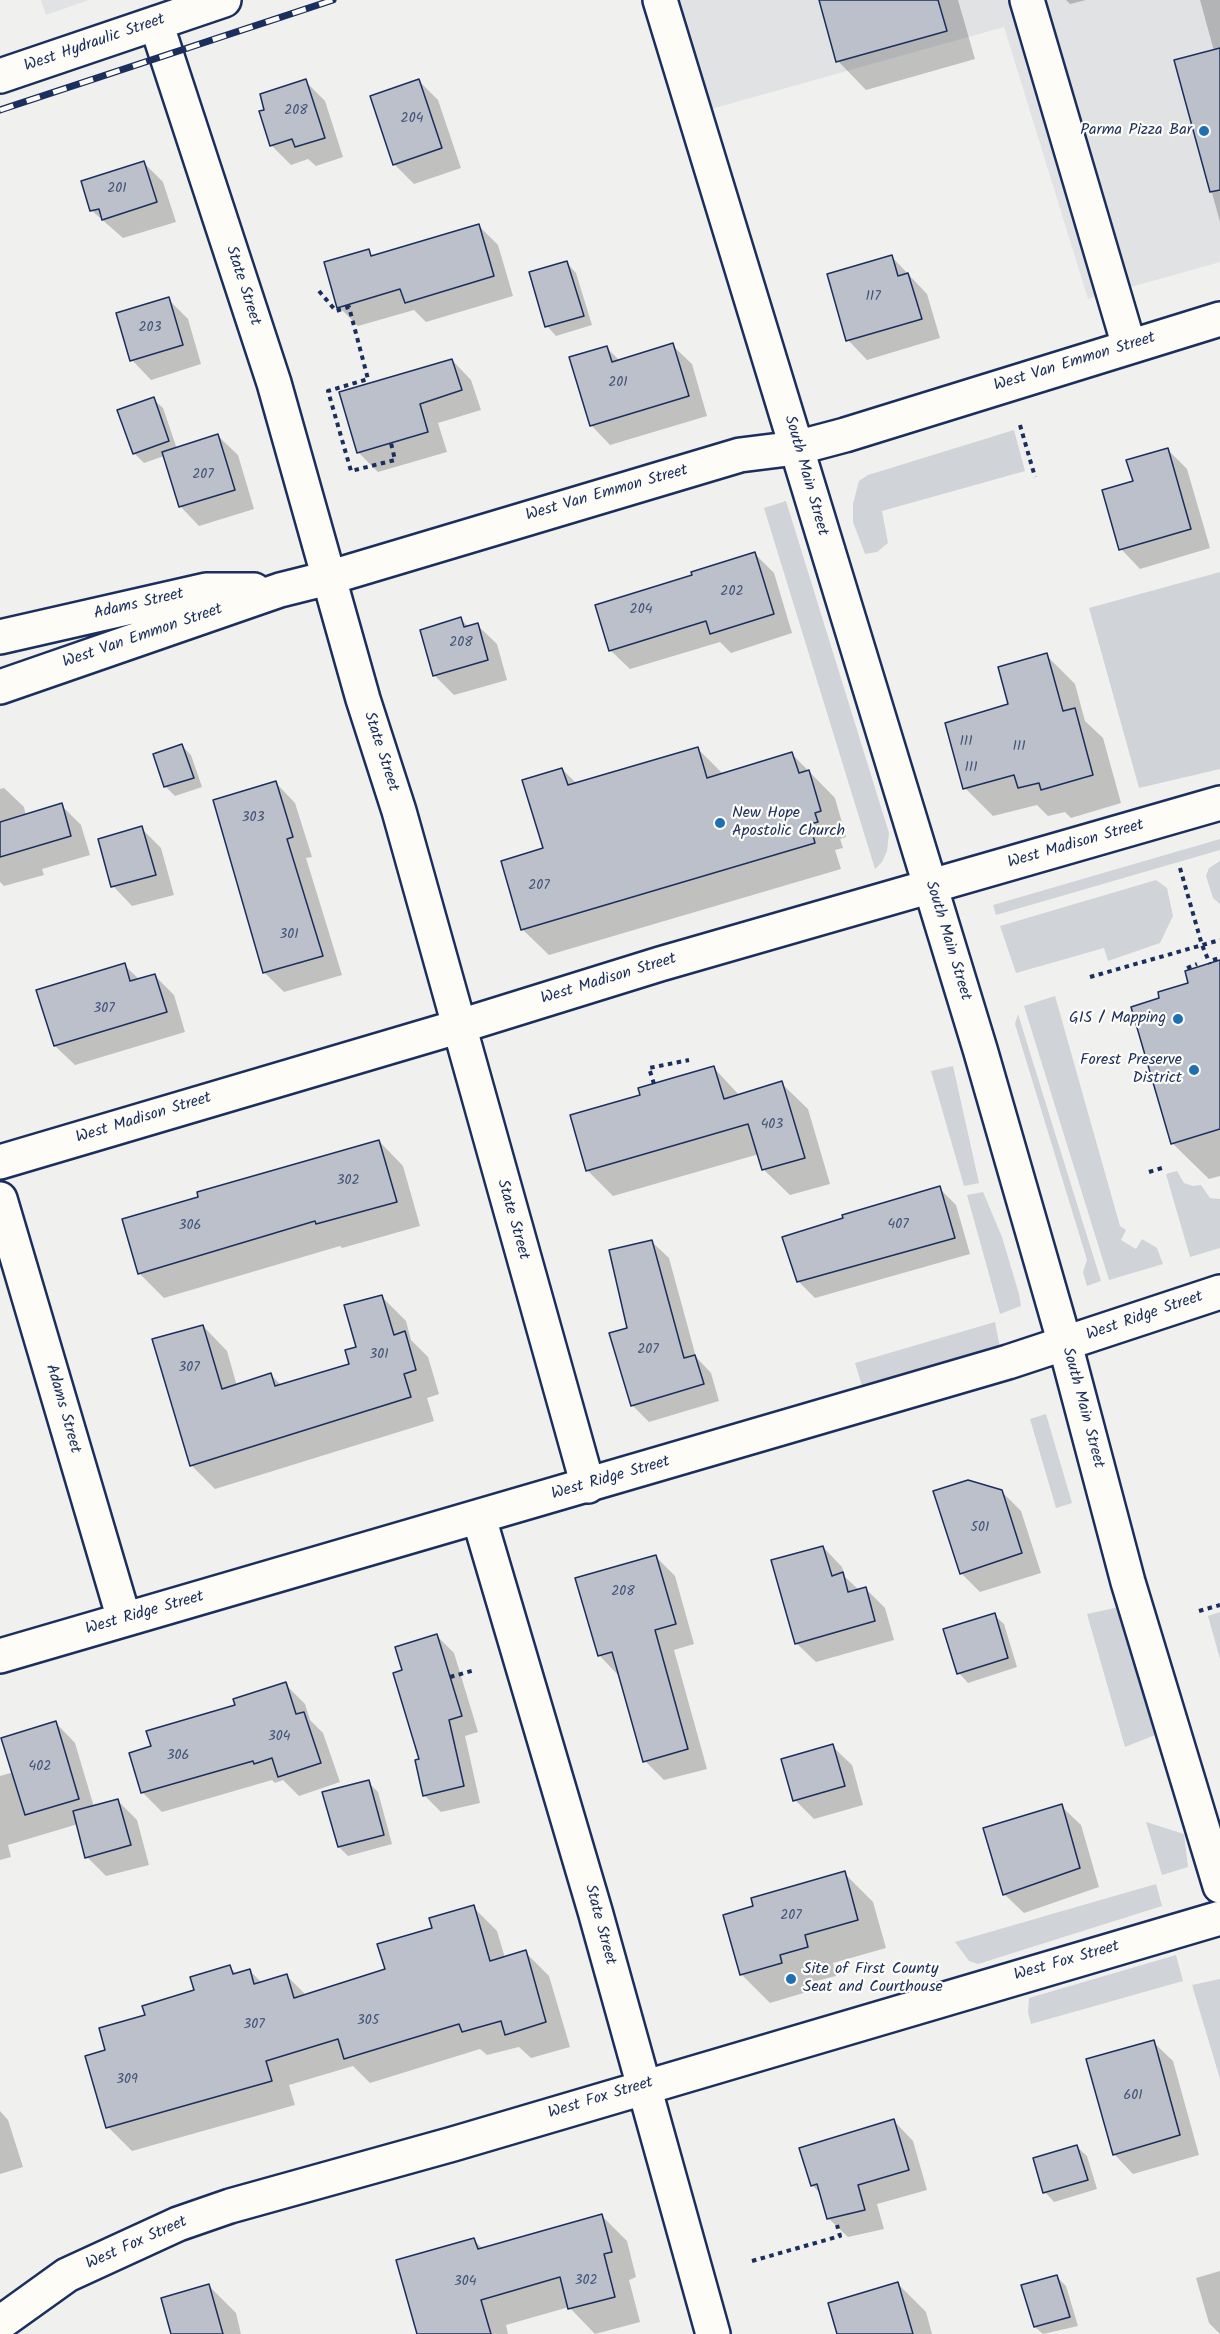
<!DOCTYPE html>
<html>
<head>
<meta charset="utf-8">
<style>
	body { margin:0 }
	canvas { display:block; background:#f0f0ee }
</style>
</head>
<body>
<canvas width="1220" height="2334"></canvas>
<script>
const c = document.querySelector('canvas').getContext('2d');
c.lineJoin = 'round';
function fill(path, color) { c.fillStyle = color; c.fill(path, 'evenodd'); }
const poly = rows => new Path2D(rows.map(r => 'M' + r).join(''));
function trace(path, color, width, dash) { c.strokeStyle = color; c.lineWidth = width; c.lineCap = dash ? 'butt' : 'round'; c.setLineDash(dash || []); c.stroke(path); }
function write(font, color, halo, rows, align = 'center') {
  c.font = font + ' Kalam,sans-serif'; c.lineWidth = 4.5; c.setLineDash([]); c.textBaseline = 'middle'; c.strokeStyle = halo; c.fillStyle = color; for (const [text, x, y, turn = 0] of rows) {
    c.save(); c.translate(x, y); c.rotate((+turn || 0) * Math.PI / 180); c.textAlign = isNaN(turn) ? turn : align; if (halo) c.strokeText(text, 0, 0); c.fillText(text, 0, 0); c.restore();
  }
}
const built = poly([
	[41,0,89,0,46,15],
	[678,0,1220,0,1220,262,1088,299,1004,27,711,109]
]);
const green = poly([
	[1014,430,1025,471,882,511,888,543,877,552,865,554,853,522,853,504,859,481,868,475],
	[786,501,889,833,887,851,882,862,875,869,764,508],
	[1220,572,1220,769,1139,788,1089,608],
	[1220,839,1220,850,996,915,993,905],
	[1220,861,1220,904,1213,898,1206,876,1209,868],
	[1156,880,1167,888,1173,916,1160,943,1108,961,1104,948,1016,973,1000,926],
	[1055,996,1120,1226,1126,1230,1121,1240,1136,1249,1142,1239,1157,1248,1163,1264,1109,1280,1024,1006],
	[1018,1014,1101,1281,1087,1286,1083,1272,1087,1260,1015,1024],
	[953,1066,979,1183,964,1186,931,1071],
	[1177,1171,1184,1183,1193,1186,1201,1185,1210,1198,1220,1199,1220,1248,1190,1257,1166,1174],
	[983,1192,1002,1237,1019,1294,1021,1306,1000,1314,967,1195],
	[995,1322,1000,1348,863,1389,855,1363],
	[1046,1414,1072,1503,1056,1508,1030,1419],
	[1119,1607,1155,1735,1125,1747,1087,1614],
	[1220,1612,1220,1659,1208,1616],
	[1146,1822,1184,1834,1188,1867,1162,1875],
	[1156,1884,1162,1906,978,1964,969,1961,955,1942],
	[1176,1955,1183,1981,1031,2024,1028,2012,1029,1998],
	[1220,1979,1220,2079,1192,1985]
]);
const shadow = poly([
	[821,0,958,0,975,59,866,90,838,61],
	[1066,0,1086,0,1070,4],
	[1200,0,1220,0,1220,222,1176,62,1214,51],
	[305,81,325,101,343,157,316,166,308,159,291,165,271,145,266,111],
	[419,81,438,100,461,168,414,184,394,164],
	[143,162,163,182,176,222,123,238,91,210],
	[479,226,498,245,513,296,426,322,414,310,358,326,339,307,368,251,374,257],
	[892,257,927,294,940,338,867,360,848,340],
	[567,263,576,273,592,325,556,336,547,326],
	[168,299,188,319,201,364,151,380,132,360],
	[672,345,692,364,707,416,610,445,591,425,606,347,620,361],
	[452,360,471,380,481,410,438,423,447,452,378,472,358,452],
	[153,399,163,408,177,449,218,436,238,455,254,509,199,526,180,506,164,456,144,463,134,453],
	[1168,450,1187,469,1210,548,1140,569,1121,549,1134,482],
	[754,553,774,573,792,633,731,653,720,642,630,669,610,650,694,576],
	[460,619,469,627,477,625,497,644,507,680,454,695,434,675],
	[1046,655,1075,684,1085,721,1103,738,1121,803,1071,818,1065,812,1048,816,1037,805,993,816,965,788,1010,705],
	[182,746,191,755,202,787,175,796,166,787,155,754],
	[698,749,723,774,792,754,835,798,846,837,840,839,843,848,835,850,841,869,549,955,522,929,545,849,562,769,577,784],
	[276,783,295,803,312,857,306,858,342,975,284,992,265,973,215,801],
	[4,788,24,807,26,816,61,805,81,825,90,855,42,869,44,875,4,886,0,882,0,789],
	[141,828,161,848,174,895,132,906,113,886],
	[1220,962,1220,1176,1209,1179,1172,1143,1161,999,1190,984],
	[124,965,140,980,155,976,174,995,185,1032,75,1065,55,1046],
	[714,1068,740,1096,781,1083,808,1109,830,1184,790,1195,763,1169,759,1154,613,1196,587,1170,642,1096],
	[379,1141,403,1166,420,1226,342,1248,340,1246,164,1298,139,1273],
	[939,1188,956,1205,970,1254,815,1298,798,1281],
	[652,1242,669,1258,696,1357,711,1373,719,1401,649,1422,632,1405,629,1329],
	[381,1296,406,1321,411,1340,428,1357,439,1394,427,1398,434,1421,215,1489,191,1465,203,1326,227,1351,237,1386,271,1375,282,1386,351,1365],
	[1001,1491,1021,1511,1041,1573,980,1592,961,1573],
	[823,1547,842,1567,845,1577,859,1590,865,1588,885,1608,894,1640,816,1662,796,1643],
	[655,1556,675,1576,694,1644,674,1650,707,1769,664,1780,645,1761,618,1675,599,1655],
	[994,1615,1004,1624,1017,1667,968,1683,959,1673],
	[437,1636,454,1653,478,1732,465,1736,480,1803,441,1812,424,1795,421,1760,404,1671],
	[285,1684,305,1704,310,1720,323,1733,340,1782,299,1796,283,1780,275,1783,272,1780,162,1812,142,1792,152,1747],
	[56,1723,75,1743,94,1807,117,1800,137,1820,149,1865,106,1876,87,1857,78,1824,8,1845,11,1857,0,1860,0,1776,14,1772],
	[832,1746,852,1765,863,1805,814,1819,795,1800],
	[368,1782,378,1792,392,1844,348,1856,339,1847],
	[1061,1806,1081,1825,1099,1887,1024,1913,1004,1894],
	[844,1873,873,1902,886,1948,833,1963,836,1976,808,1983,810,1991,770,2003,742,1975,755,1907],
	[473,1907,497,1931,505,1958,525,1952,549,1976,570,2047,531,2058,519,2047,487,2055,480,2049,370,2083,353,2066,289,2085,295,2105,132,2151,108,2127,107,2051,147,2016,196,1991,229,1967,237,1974,249,1970,262,1983,287,1976,307,1996,386,1970,433,1929],
	[1153,2042,1173,2061,1199,2155,1133,2174,1114,2154],
	[0,2111,8,2120,23,2167,0,2174],
	[894,2121,913,2141,927,2190,877,2204,884,2229,848,2237,828,2218,822,2195,812,2185],
	[1077,2147,1087,2156,1097,2189,1054,2202,1045,2192],
	[601,2215,627,2241,636,2277,629,2280,640,2322,595,2334,569,2307,506,2325,508,2334,418,2334,474,2240,483,2249],
	[1220,2271,1220,2334,1209,2323,1196,2278],
	[1056,2276,1066,2286,1078,2326,1043,2334,1035,2327,1023,2286],
	[898,2284,926,2312,932,2334,838,2334],
	[209,2286,236,2313,241,2334,172,2334]
]);
const building = poly([
	[819,0,938,0,947,31,836,62,819,0],
	[1220,48,1220,190,1210,192,1174,60,1220,48],
	[306,79,325,138,295,147,292,139,270,146,259,111,264,110,260,94,306,79],
	[419,79,442,148,393,165,370,96,419,79],
	[144,161,157,202,102,220,99,209,90,211,81,181,144,161],
	[479,224,494,276,405,303,400,289,337,308,324,262,369,249,371,256,479,224],
	[892,255,898,276,908,273,922,319,846,341,827,274,892,255],
	[567,261,584,316,545,327,529,272,567,261],
	[169,297,183,345,130,361,116,313,169,297],
	[673,343,689,396,590,426,569,357,607,346,612,362,673,343],
	[452,359,462,390,420,404,428,432,357,453,339,392,452,359],
	[154,397,169,441,133,454,117,410,154,397],
	[218,434,235,490,179,507,162,452,218,434],
	[1168,448,1191,529,1119,550,1102,490,1133,481,1126,460,1168,448],
	[755,552,774,614,710,634,706,621,609,651,595,605,692,575,691,572,755,552],
	[461,617,464,627,478,623,488,660,433,676,420,630,461,617],
	[1047,653,1063,711,1075,708,1093,775,1041,790,1039,783,1018,788,1014,775,963,789,945,723,1008,704,998,667,1047,653],
	[182,744,194,778,164,787,153,754,182,744],
	[698,747,707,778,792,752,799,773,809,770,821,811,815,813,818,822,810,824,815,843,521,930,501,861,543,848,522,780,562,768,568,785,698,747],
	[276,781,293,837,287,839,323,956,263,973,213,800,276,781],
	[62,803,71,836,0,857,0,822,62,803],
	[142,826,156,875,111,887,98,839,142,826],
	[1220,960,1220,1129,1171,1144,1131,1007,1159,998,1158,992,1188,983,1185,971,1220,960],
	[125,963,130,981,155,974,167,1012,54,1046,36,990,125,963],
	[714,1066,724,1099,782,1081,805,1158,762,1170,748,1124,586,1171,570,1115,640,1095,638,1088,714,1066],
	[379,1140,397,1202,316,1224,315,1221,138,1274,122,1219,198,1197,197,1192,379,1140],
	[940,1186,955,1238,797,1282,782,1237,843,1218,842,1215,940,1186],
	[652,1240,684,1358,695,1355,704,1384,631,1406,609,1333,627,1328,609,1250,652,1240],
	[382,1295,394,1335,405,1331,416,1370,404,1374,411,1397,190,1466,152,1339,203,1325,222,1389,271,1373,275,1386,349,1364,345,1350,356,1347,344,1305,382,1295],
	[968,1480,1002,1490,1022,1553,960,1574,933,1491,968,1480],
	[823,1546,832,1576,843,1572,848,1592,866,1587,875,1621,795,1644,771,1560,823,1546],
	[656,1555,676,1624,655,1630,688,1749,643,1762,612,1652,598,1656,575,1578,656,1555],
	[995,1613,1008,1658,957,1674,943,1629,995,1613],
	[437,1634,462,1716,449,1720,464,1786,423,1796,415,1760,419,1759,393,1673,402,1670,395,1647,437,1634],
	[286,1682,296,1714,304,1712,321,1763,278,1777,272,1758,254,1764,253,1761,141,1793,129,1753,151,1746,146,1731,235,1705,233,1699,286,1682],
	[56,1721,79,1799,25,1815,1,1738,56,1721],
	[833,1744,845,1786,793,1801,781,1759,833,1744],
	[369,1780,384,1835,338,1847,322,1792,369,1780],
	[118,1799,131,1845,85,1858,73,1811,118,1799],
	[1062,1804,1080,1868,1003,1895,983,1828,1062,1804],
	[845,1871,858,1920,805,1935,808,1947,780,1955,782,1963,740,1975,723,1915,753,1906,751,1898,845,1871],
	[474,1905,490,1961,526,1950,546,2022,505,2035,501,2021,462,2032,459,2024,344,2059,338,2039,266,2061,272,2081,106,2128,85,2056,105,2050,99,2028,145,2015,142,2006,194,1990,190,1977,230,1965,233,1974,250,1969,254,1984,287,1974,294,1998,385,1969,377,1944,432,1928,429,1918,474,1905],
	[1154,2040,1180,2135,1113,2155,1086,2059,1154,2040],
	[894,2119,909,2170,858,2185,865,2210,827,2219,817,2184,811,2186,799,2148,894,2119],
	[1077,2145,1088,2180,1043,2193,1033,2158,1077,2145],
	[602,2214,612,2252,604,2254,615,2297,568,2309,560,2277,481,2300,491,2334,417,2334,396,2260,474,2238,478,2249,602,2214],
	[1057,2275,1070,2317,1034,2327,1021,2285,1057,2275],
	[898,2282,913,2334,837,2334,828,2303,898,2282],
	[209,2284,223,2334,171,2334,161,2298,209,2284]
]);
const path = poly([
	[319,291,336,311,349,307,368,379,328,391,351,471,395,460,391,443],
	[1020,425,1035,477],
	[1180,868,1202,945,1210,964],
	[1213,960,1220,958],
	[1187,968,1197,964],
	[1090,977,1220,940],
	[654,1084,649,1068,689,1060],
	[1149,1172,1165,1167],
	[1199,1611,1220,1605],
	[450,1677,475,1670],
	[752,2261,840,2236,837,2225]
]);
const minor = poly([
	[660,0,980,1049,1065,1344,1128,1582,1220,1886],
	[1027,0,1129,346],
	[156,23,274,383,363,699,399,811,588,1486],
	[0,76,224,0],
	[0,637,206,590,254,590],
	[0,687,280,590,328,578,740,455,796,448,845,435,1220,319],
	[0,1162,457,1027,660,964,1220,803],
	[0,1199,124,1619],
	[479,1518,595,1911,713,2334],
	[0,1656,1008,1362,1220,1292],
	[0,2323,67,2275,178,2224,230,2206,453,2144,1220,1918]
]);
const rail = poly([
	[0,110,333,0]
]);
const markers = [
	[1204,131,6,"#1f6fb2"],
	[720,823,6,"#1f6fb2"],
	[1178,1019,6,"#1f6fb2"],
	[1194,1070,6,"#1f6fb2"],
	[791,1979,6,"#1f6fb2"]
];
const numberNames = [
	["208",296,112],
	["204",412,120],
	["201",117,190],
	["117",873,298],
	["203",150,329],
	["201",618,384],
	["207",203,476],
	["202",732,593],
	["204",641,611],
	["208",461,644],
	["111",966,743],
	["111",1019,748],
	["111",971,769],
	["303",253,819],
	["207",539,887],
	["301",289,936],
	["307",104,1010],
	["403",772,1126],
	["302",348,1182],
	["407",898,1226],
	["306",190,1227],
	["207",648,1351],
	["301",379,1356],
	["307",189,1369],
	["501",980,1529],
	["208",623,1593],
	["304",279,1738],
	["306",178,1757],
	["402",40,1768],
	["207",791,1917],
	["305",368,2022],
	["307",254,2026],
	["309",127,2081],
	["601",1133,2097],
	["302",586,2282],
	["304",465,2283]
];
const streetNames = [
	["West Hydraulic Street",95,44,-19],
	["State Street",242,286,72],
	["West Van Emmon Street",1075,363,-17],
	["South Main Street",805,476,74],
	["West Van Emmon Street",607,494,-16],
	["Adams Street",139,605,-13],
	["West Van Emmon Street",143,637,-19],
	["State Street",380,752,72],
	["West Madison Street",1076,845,-16],
	["South Main Street",947,941,73],
	["West Madison Street",609,980,-17],
	["West Madison Street",144,1119,-17],
	["State Street",512,1220,74],
	["West Ridge Street",1145,1317,-19],
	["South Main Street",1082,1408,75],
	["Adams Street",62,1409,74],
	["West Ridge Street",611,1479,-16],
	["West Ridge Street",145,1614,-16],
	["State Street",599,1925,75],
	["West Fox Street",1067,1962,-16],
	["West Fox Street",601,2099,-17],
	["West Fox Street",137,2244,-24]
];
const poiNames = [
	["Parma Pizza Bar",1192,131],
	["New Hope",732,814,"left"],
	["Apostolic Church",732,832,"left"],
	["GIS / Mapping",1166,1019],
	["Forest Preserve",1182,1061],
	["District",1182,1079],
	["Site of First County",803,1970,"left"],
	["Seat and Courthouse",803,1988,"left"]
];
fill(built, '#e0e2e3');
fill(green, '#d0d3d8');
fill(shadow, '#0003');
fill(building, '#bbc0ca');
trace(building, '#1b2f5e', 1.5);
trace(minor, '#1b2f5e', 38);
trace(path, '#1b2f5e', 4, [4.5, 4.5]);
trace(minor, '#fdfcf7', 33);
trace(rail, '#1b2f5e', 7);
trace(rail, '#fdfcf7', 4.5, [14]);
for (const [x, y, r, color] of markers) { const dot = new Path2D(); dot.arc(x, y, r, 0, 2 * Math.PI); c.fillStyle = color; c.fill(dot); trace(dot, '#fdfcf7', 2); }
write('14px', '#435379', null, numberNames);
write('16px', '#1b2f5e', '#fdfcf7', streetNames);
write('16px', '#1b2f5e', '#fdfcf7', poiNames, 'right');
</script>
</body>
</html>
